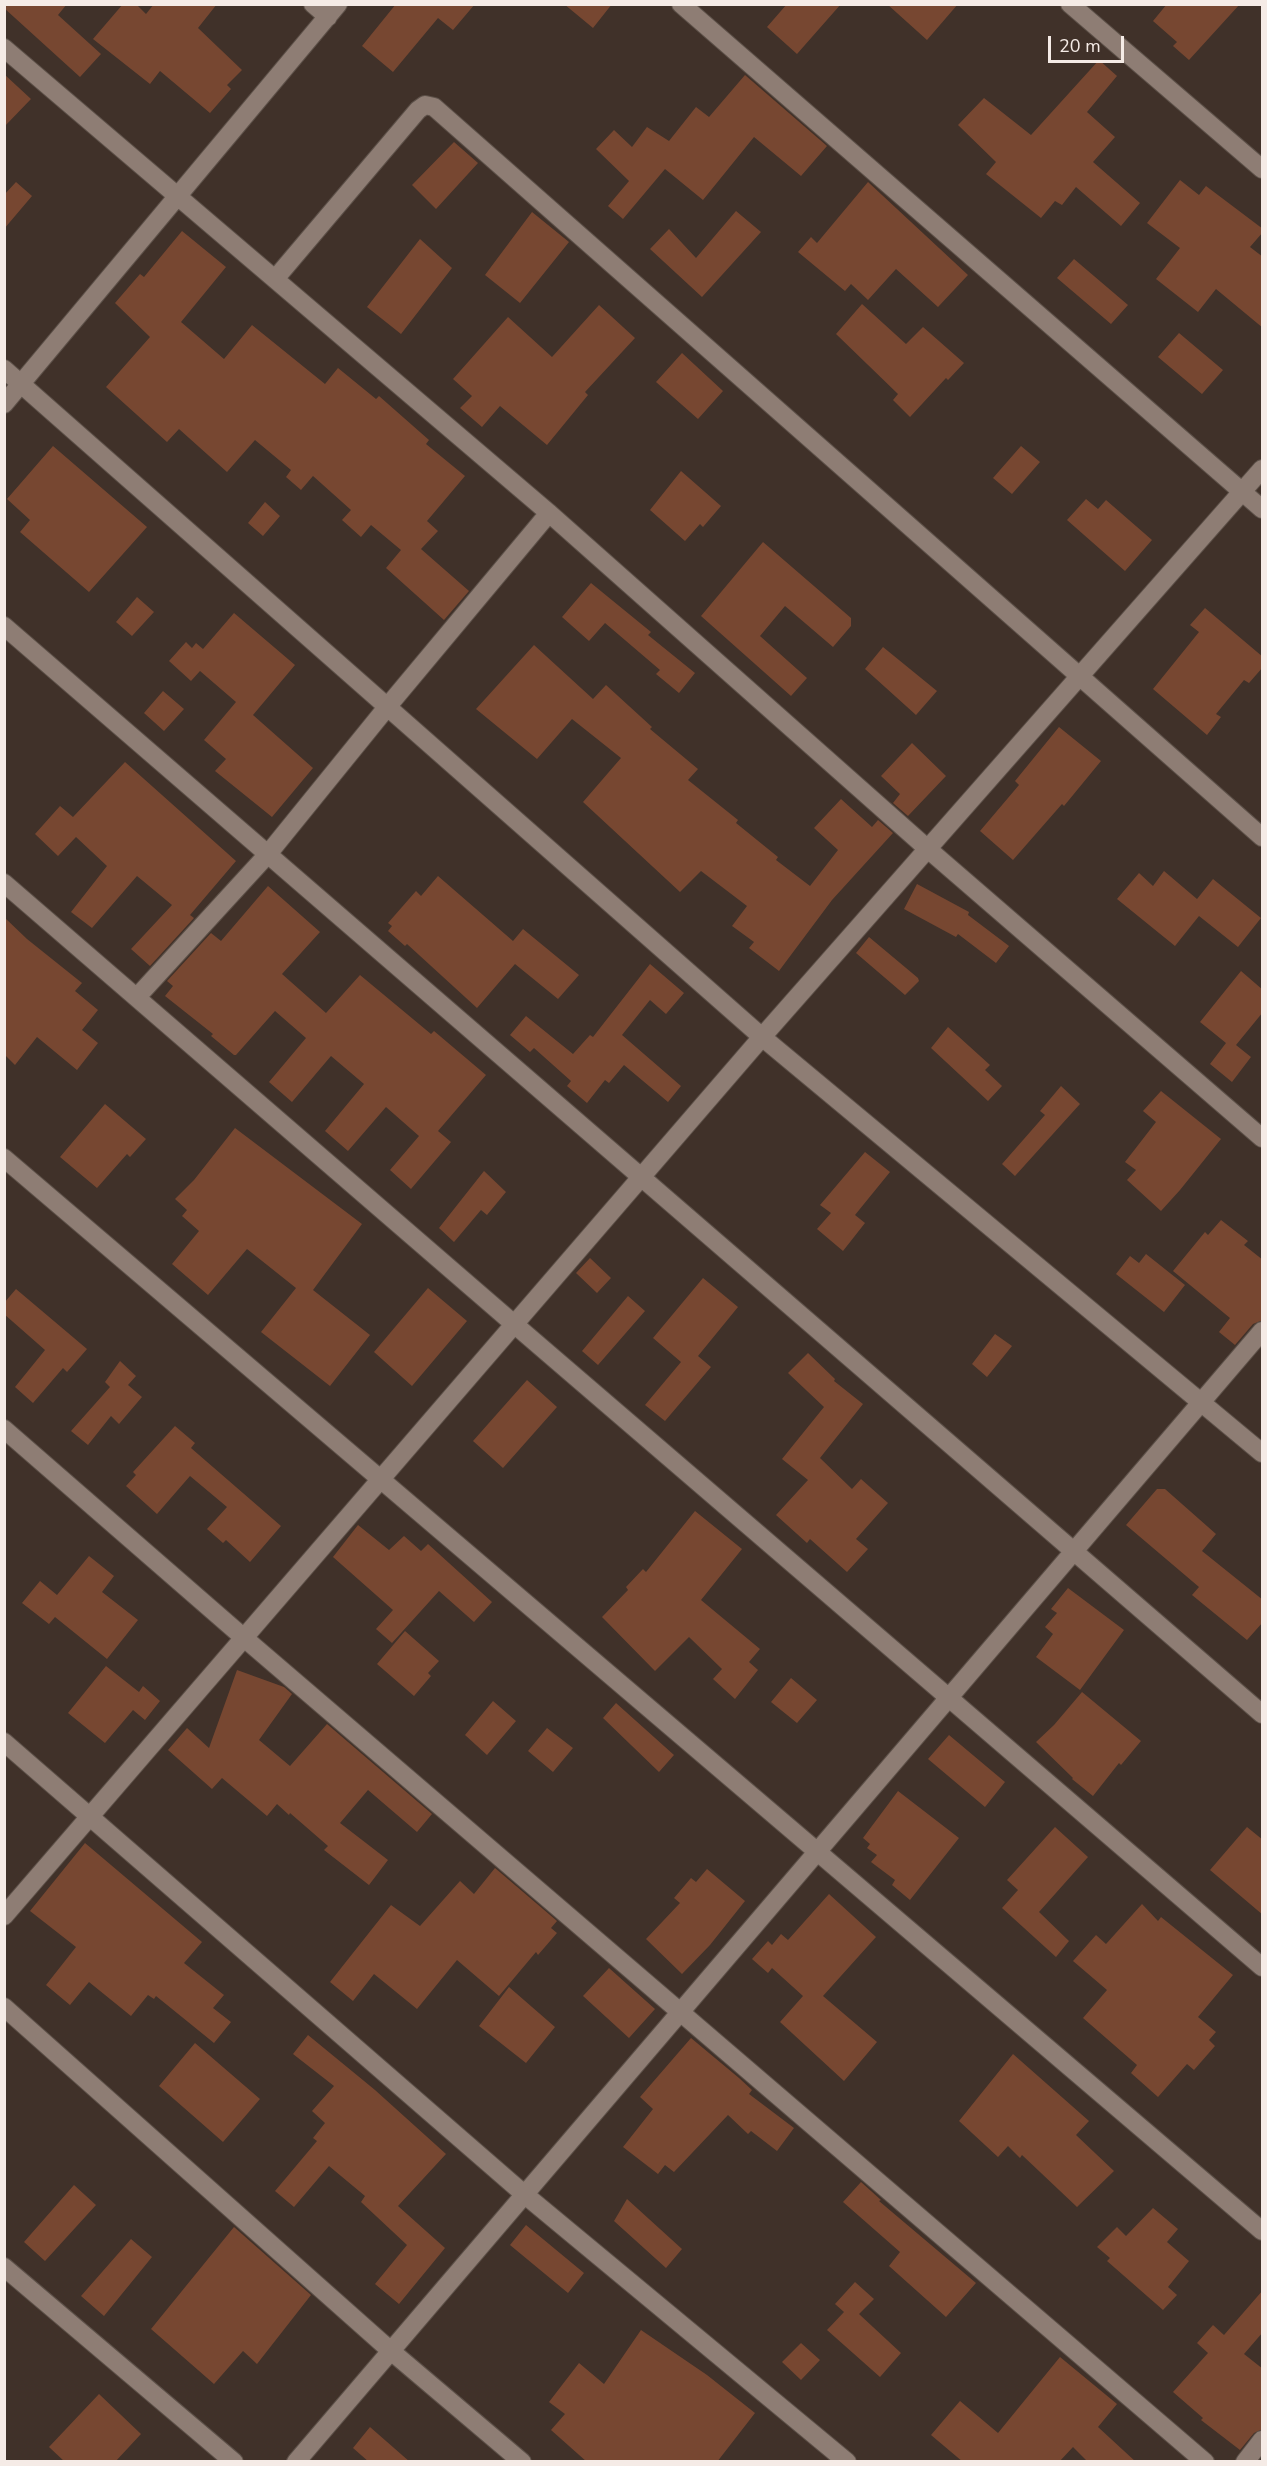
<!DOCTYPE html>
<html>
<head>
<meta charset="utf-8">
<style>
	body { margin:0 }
	#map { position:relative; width:1267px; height:2466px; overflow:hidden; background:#403129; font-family:"Nunito Sans",sans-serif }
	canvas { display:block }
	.frame { position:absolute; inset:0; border:6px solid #f5ebe6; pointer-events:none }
	.scale { position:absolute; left:1048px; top:36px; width:76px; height:27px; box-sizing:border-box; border:3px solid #f5ebe6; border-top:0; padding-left:8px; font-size:18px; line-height:21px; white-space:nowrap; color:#f5ebe6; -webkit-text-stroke:4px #403129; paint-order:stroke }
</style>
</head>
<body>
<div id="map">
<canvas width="1267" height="2466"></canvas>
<div class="frame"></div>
<div class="scale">20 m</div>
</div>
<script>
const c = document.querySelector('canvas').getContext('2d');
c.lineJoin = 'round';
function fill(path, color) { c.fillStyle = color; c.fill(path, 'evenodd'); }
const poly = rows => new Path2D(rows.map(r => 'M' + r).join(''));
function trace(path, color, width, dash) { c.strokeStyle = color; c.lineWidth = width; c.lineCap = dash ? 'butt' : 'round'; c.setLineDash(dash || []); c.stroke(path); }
const building = poly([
	[4,4,67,4,58,15,101,54,80,77,4,8],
	[123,4,136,4,146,14,154,4,217,4,198,28,242,70,227,85,231,89,210,113,160,71,150,84,93,39],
	[396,4,475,4,453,30,438,18,393,72,362,46],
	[564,4,612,4,593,28],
	[787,4,841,4,797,54,767,27],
	[887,4,958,4,927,40],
	[1167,4,1240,4,1189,60,1173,46,1177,42,1153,21],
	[1099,60,1117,76,1087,112,1115,137,1093,162,1140,203,1121,226,1076,187,1062,205,1055,201,1041,218,986,174,996,162,958,125,984,98,1031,135],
	[4,74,31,99,4,127],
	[745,75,827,146,801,176,754,137,703,200,665,169,623,219,608,206,629,181,596,149,614,130,632,147,647,127,669,141,696,107,709,117],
	[454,142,478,163,436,209,412,185],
	[1180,180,1199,195,1206,186,1263,229,1263,232,1250,247,1263,257,1263,328,1216,289,1198,312,1156,279,1180,248,1147,223],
	[16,182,32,196,4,229,4,195],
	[868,182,968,275,938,307,896,269,868,300,851,284,845,291,798,252,811,237,817,243],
	[736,211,761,232,702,297,650,249,669,229,696,258],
	[532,212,569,242,520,303,485,275],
	[182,231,226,267,181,322,224,359,252,325,325,384,338,368,376,399,379,396,429,440,426,444,465,476,427,521,438,531,421,549,469,591,444,620,386,568,401,550,371,525,361,537,342,520,351,510,313,476,301,490,286,477,291,470,255,440,227,472,179,429,167,442,106,387,150,337,115,303,140,274,144,277],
	[420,239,452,268,401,334,367,307],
	[1074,259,1128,305,1111,324,1057,278],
	[862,304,906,344,923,327,964,363,948,380,946,378,910,417,893,400,898,394,836,334],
	[599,305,635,338,585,392,588,395,547,445,500,406,482,427,460,408,472,396,453,379,508,317,552,357],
	[1179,333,1223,370,1202,394,1158,357],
	[682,353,723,391,698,419,656,382],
	[53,446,147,527,89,592,20,532,30,520,7,499],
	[1021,446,1040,462,1012,494,993,478],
	[681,471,721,506,703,527,700,524,685,541,650,510],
	[1086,499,1098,509,1106,500,1152,540,1125,571,1067,520],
	[265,502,280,516,263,536,248,523],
	[763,542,851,618,851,626,833,647,785,606,760,636,807,678,791,696,701,616],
	[591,583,651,632,648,635,695,673,679,693,656,674,660,670,605,623,589,641,562,617],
	[137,597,154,612,132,636,116,622],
	[1205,608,1263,657,1263,667,1249,683,1244,680,1216,714,1221,717,1207,735,1153,689,1199,632,1190,625],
	[234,613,295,665,253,715,313,768,272,817,215,771,226,759,204,740,236,702,200,671,191,681,169,661,186,642,192,648,196,643,203,649],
	[534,645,593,699,606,685,652,727,650,729,698,769,688,780,738,820,736,823,778,857,776,860,810,886,838,850,814,828,841,799,872,827,878,820,893,833,832,900,779,971,749,948,754,942,732,926,747,906,701,871,680,892,583,802,621,758,572,719,537,759,476,709],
	[883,647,937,691,916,715,865,669],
	[163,691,184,709,164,731,144,713],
	[1059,727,1101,761,1064,806,1062,804,1013,860,980,831,1019,785,1015,781],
	[912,743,946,776,908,816,893,803,900,794,881,776],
	[125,762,236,861,190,915,194,918,150,966,131,949,172,905,137,876,92,928,71,912,107,866,76,837,58,856,35,834,60,806,73,817],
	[1164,871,1197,899,1213,879,1261,918,1238,947,1199,916,1175,946,1117,899,1139,873,1153,886],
	[438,876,513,941,523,929,579,975,558,999,515,964,477,1008,407,944,405,946,388,931,392,926,388,923,416,891,421,896],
	[917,884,969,912,968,915,1009,946,996,963,958,934,956,937,904,909],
	[268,886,320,932,282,974,326,1013,360,975,431,1034,434,1031,486,1075,438,1131,451,1142,411,1189,390,1170,419,1136,386,1107,348,1151,325,1131,364,1084,331,1056,292,1102,269,1082,306,1038,275,1011,236,1055,234,1055,211,1036,213,1034,165,996,173,986,167,981,211,933,221,941],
	[4,917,27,939,82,983,75,991,98,1010,82,1030,98,1043,77,1070,37,1037,15,1065,4,1054],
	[869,937,918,978,919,981,905,995,856,953],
	[650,964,684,993,666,1014,650,1000,622,1035,681,1086,668,1102,624,1065,609,1083,605,1080,587,1103,567,1086,571,1081,534,1048,530,1052,510,1035,526,1016,573,1054,590,1035,593,1037],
	[1241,971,1263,990,1263,1012,1236,1045,1251,1057,1232,1082,1210,1064,1226,1043,1200,1022],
	[948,1027,990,1065,985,1070,1002,1086,988,1101,931,1048],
	[1061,1086,1080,1104,1015,1176,1002,1164,1045,1115,1040,1111],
	[1161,1091,1221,1139,1180,1190,1161,1211,1127,1180,1136,1170,1125,1162,1156,1122,1143,1111],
	[105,1104,146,1139,130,1157,127,1154,97,1188,60,1157],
	[235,1128,362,1224,313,1290,370,1335,330,1386,261,1332,296,1288,247,1249,208,1295,172,1264,199,1231,182,1216,187,1210,175,1199,194,1180],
	[865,1152,890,1172,855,1215,865,1223,843,1251,817,1229,831,1213,820,1205],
	[484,1171,506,1192,487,1215,481,1210,454,1242,439,1228],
	[1221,1220,1248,1241,1244,1245,1263,1260,1263,1320,1253,1324,1235,1345,1219,1332,1230,1318,1173,1271,1205,1232,1208,1235],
	[1146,1254,1185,1285,1164,1312,1116,1274,1130,1256,1139,1263],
	[590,1258,611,1278,597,1293,576,1273],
	[703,1278,738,1307,698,1356,711,1367,665,1421,645,1405,681,1362,653,1338],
	[428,1288,467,1321,412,1386,374,1352],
	[16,1289,87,1349,67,1372,63,1368,33,1403,15,1387,45,1350,4,1314,4,1303],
	[628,1296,645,1311,598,1365,582,1351],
	[995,1334,1012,1346,987,1377,972,1364],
	[808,1353,835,1379,834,1381,863,1404,820,1458,852,1489,861,1479,888,1503,856,1539,868,1549,847,1572,810,1539,807,1543,776,1515,808,1480,782,1459,824,1407,788,1373],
	[120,1361,136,1376,128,1385,142,1397,119,1424,111,1416,88,1445,71,1431,110,1387,105,1382],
	[527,1380,557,1407,503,1468,473,1441],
	[175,1426,195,1443,191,1448,281,1526,250,1562,226,1540,223,1543,207,1529,227,1507,190,1476,157,1514,126,1486,136,1475,133,1472],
	[1157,1489,1165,1489,1216,1534,1202,1551,1263,1600,1263,1622,1247,1640,1192,1595,1199,1587,1126,1525],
	[695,1511,742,1549,701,1600,760,1649,749,1662,758,1670,735,1699,713,1679,722,1669,689,1637,655,1671,602,1617,628,1590,626,1587,643,1569,646,1572],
	[358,1525,389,1550,404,1536,421,1551,428,1544,492,1602,474,1622,439,1591,392,1643,376,1629,393,1610,333,1557],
	[89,1556,114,1576,102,1592,138,1620,107,1659,55,1617,49,1624,22,1603,40,1581,57,1595],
	[1068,1588,1124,1630,1080,1690,1036,1657,1053,1634,1045,1627,1057,1613,1051,1609],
	[405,1631,439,1661,428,1673,431,1676,414,1696,377,1664],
	[106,1666,139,1692,143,1686,160,1701,145,1720,133,1710,105,1743,68,1713],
	[237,1670,284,1687,292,1694,259,1740,290,1766,327,1724,432,1814,417,1832,368,1790,340,1823,388,1860,369,1885,324,1850,328,1846,290,1813,289,1815,277,1804,267,1816,222,1778,212,1789,168,1750,187,1728,209,1748],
	[791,1678,817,1700,797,1723,771,1702],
	[1082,1692,1141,1741,1121,1765,1119,1763,1093,1796,1072,1779,1073,1778,1036,1742,1054,1725],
	[493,1701,516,1721,487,1755,465,1735],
	[616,1703,674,1755,659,1772,603,1718],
	[547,1728,573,1748,553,1772,528,1751],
	[949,1735,1005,1782,985,1807,928,1759],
	[898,1791,959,1838,910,1900,892,1885,895,1880,871,1862,877,1855,867,1848,870,1844,863,1838],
	[1055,1827,1088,1857,1039,1912,1069,1941,1056,1957,1002,1908,1018,1890,1007,1880],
	[1247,1827,1263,1840,1263,1915,1210,1870],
	[85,1843,202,1942,184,1963,224,1995,213,2008,231,2022,214,2043,156,1996,154,1999,148,1995,131,2016,89,1982,70,2005,46,1985,76,1947,30,1911],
	[495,1868,557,1921,551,1928,557,1933,538,1955,536,1952,499,1996,457,1960,417,2009,374,1974,353,2001,330,1982,391,1905,420,1926,460,1881,474,1894],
	[707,1869,745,1901,710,1945,682,1974,646,1939,680,1903,674,1898,691,1878,696,1882],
	[829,1894,876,1937,823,1996,877,2042,844,2081,780,2022,803,1996,772,1968,768,1973,752,1959,768,1941,772,1945,781,1934,788,1940],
	[1142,1904,1158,1921,1161,1917,1233,1975,1198,2017,1216,2032,1209,2040,1215,2046,1194,2070,1187,2064,1158,2097,1131,2073,1137,2065,1083,2018,1107,1990,1073,1961,1096,1935,1106,1944],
	[609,1968,655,2009,629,2038,583,1996],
	[509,1987,555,2027,526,2063,479,2026],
	[308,2035,375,2090,446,2154,398,2206,445,2248,399,2304,375,2284,407,2245,361,2202,365,2196,329,2166,294,2207,275,2191,317,2141,313,2138,325,2123,312,2111,334,2086,293,2054],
	[691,2038,739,2078,752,2090,749,2094,794,2128,777,2151,751,2131,748,2134,728,2115,674,2172,665,2165,658,2174,623,2147,653,2109,640,2097],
	[195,2043,260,2099,223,2142,159,2086],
	[1013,2054,1089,2121,1076,2135,1114,2171,1077,2207,1022,2155,1020,2158,1008,2146,998,2157,959,2121],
	[861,2182,881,2200,879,2201,976,2283,946,2317,889,2266,900,2252,843,2202],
	[74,2185,96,2205,45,2261,24,2242],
	[627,2199,682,2249,666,2268,614,2221],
	[1153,2208,1178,2229,1167,2242,1189,2261,1168,2287,1177,2295,1163,2310,1107,2261,1110,2258,1097,2247,1117,2227,1126,2236],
	[526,2225,584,2273,568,2293,510,2245],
	[234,2227,311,2295,257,2364,243,2351,214,2384,151,2329],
	[131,2239,152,2257,104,2316,81,2296],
	[855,2282,874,2299,859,2314,901,2353,880,2377,827,2330,844,2312,835,2304],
	[1263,2290,1263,2332,1244,2354,1263,2369,1263,2429,1254,2433,1240,2450,1201,2420,1203,2418,1173,2392,1208,2353,1197,2343,1213,2325,1224,2335],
	[641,2330,707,2375,755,2413,717,2462,587,2462,551,2430,565,2414,549,2402,579,2363,604,2384],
	[801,2343,820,2360,801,2380,782,2362],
	[1060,2357,1117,2404,1098,2427,1136,2462,1088,2462,1073,2447,1059,2462,963,2462,931,2435,960,2401,998,2433],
	[99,2394,141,2434,115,2462,65,2462,49,2447],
	[370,2427,410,2462,369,2462,353,2448]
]);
const minor = poly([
	[313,4,328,17],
	[681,4,1262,509],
	[1070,4,1262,169],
	[4,48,549,513,929,850,1262,1138],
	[275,279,418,110,425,105,434,107,1262,837],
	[4,369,762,1037,1262,1453],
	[4,404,338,4],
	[4,626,1262,1714],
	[4,883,514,1324,1262,1967],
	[137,997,268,854,388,706,549,513],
	[4,1158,1262,2231],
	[4,1429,243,1637,1205,2462],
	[4,1742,524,2194,847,2462],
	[4,1916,762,1037,1262,469],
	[4,2007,391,2351,522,2462],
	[4,2267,234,2462],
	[296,2462,1262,1331],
	[1245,2462,1262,2440]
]);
fill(building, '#774731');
trace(minor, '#5c5048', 20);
trace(minor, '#8e7d74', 18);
</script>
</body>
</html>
